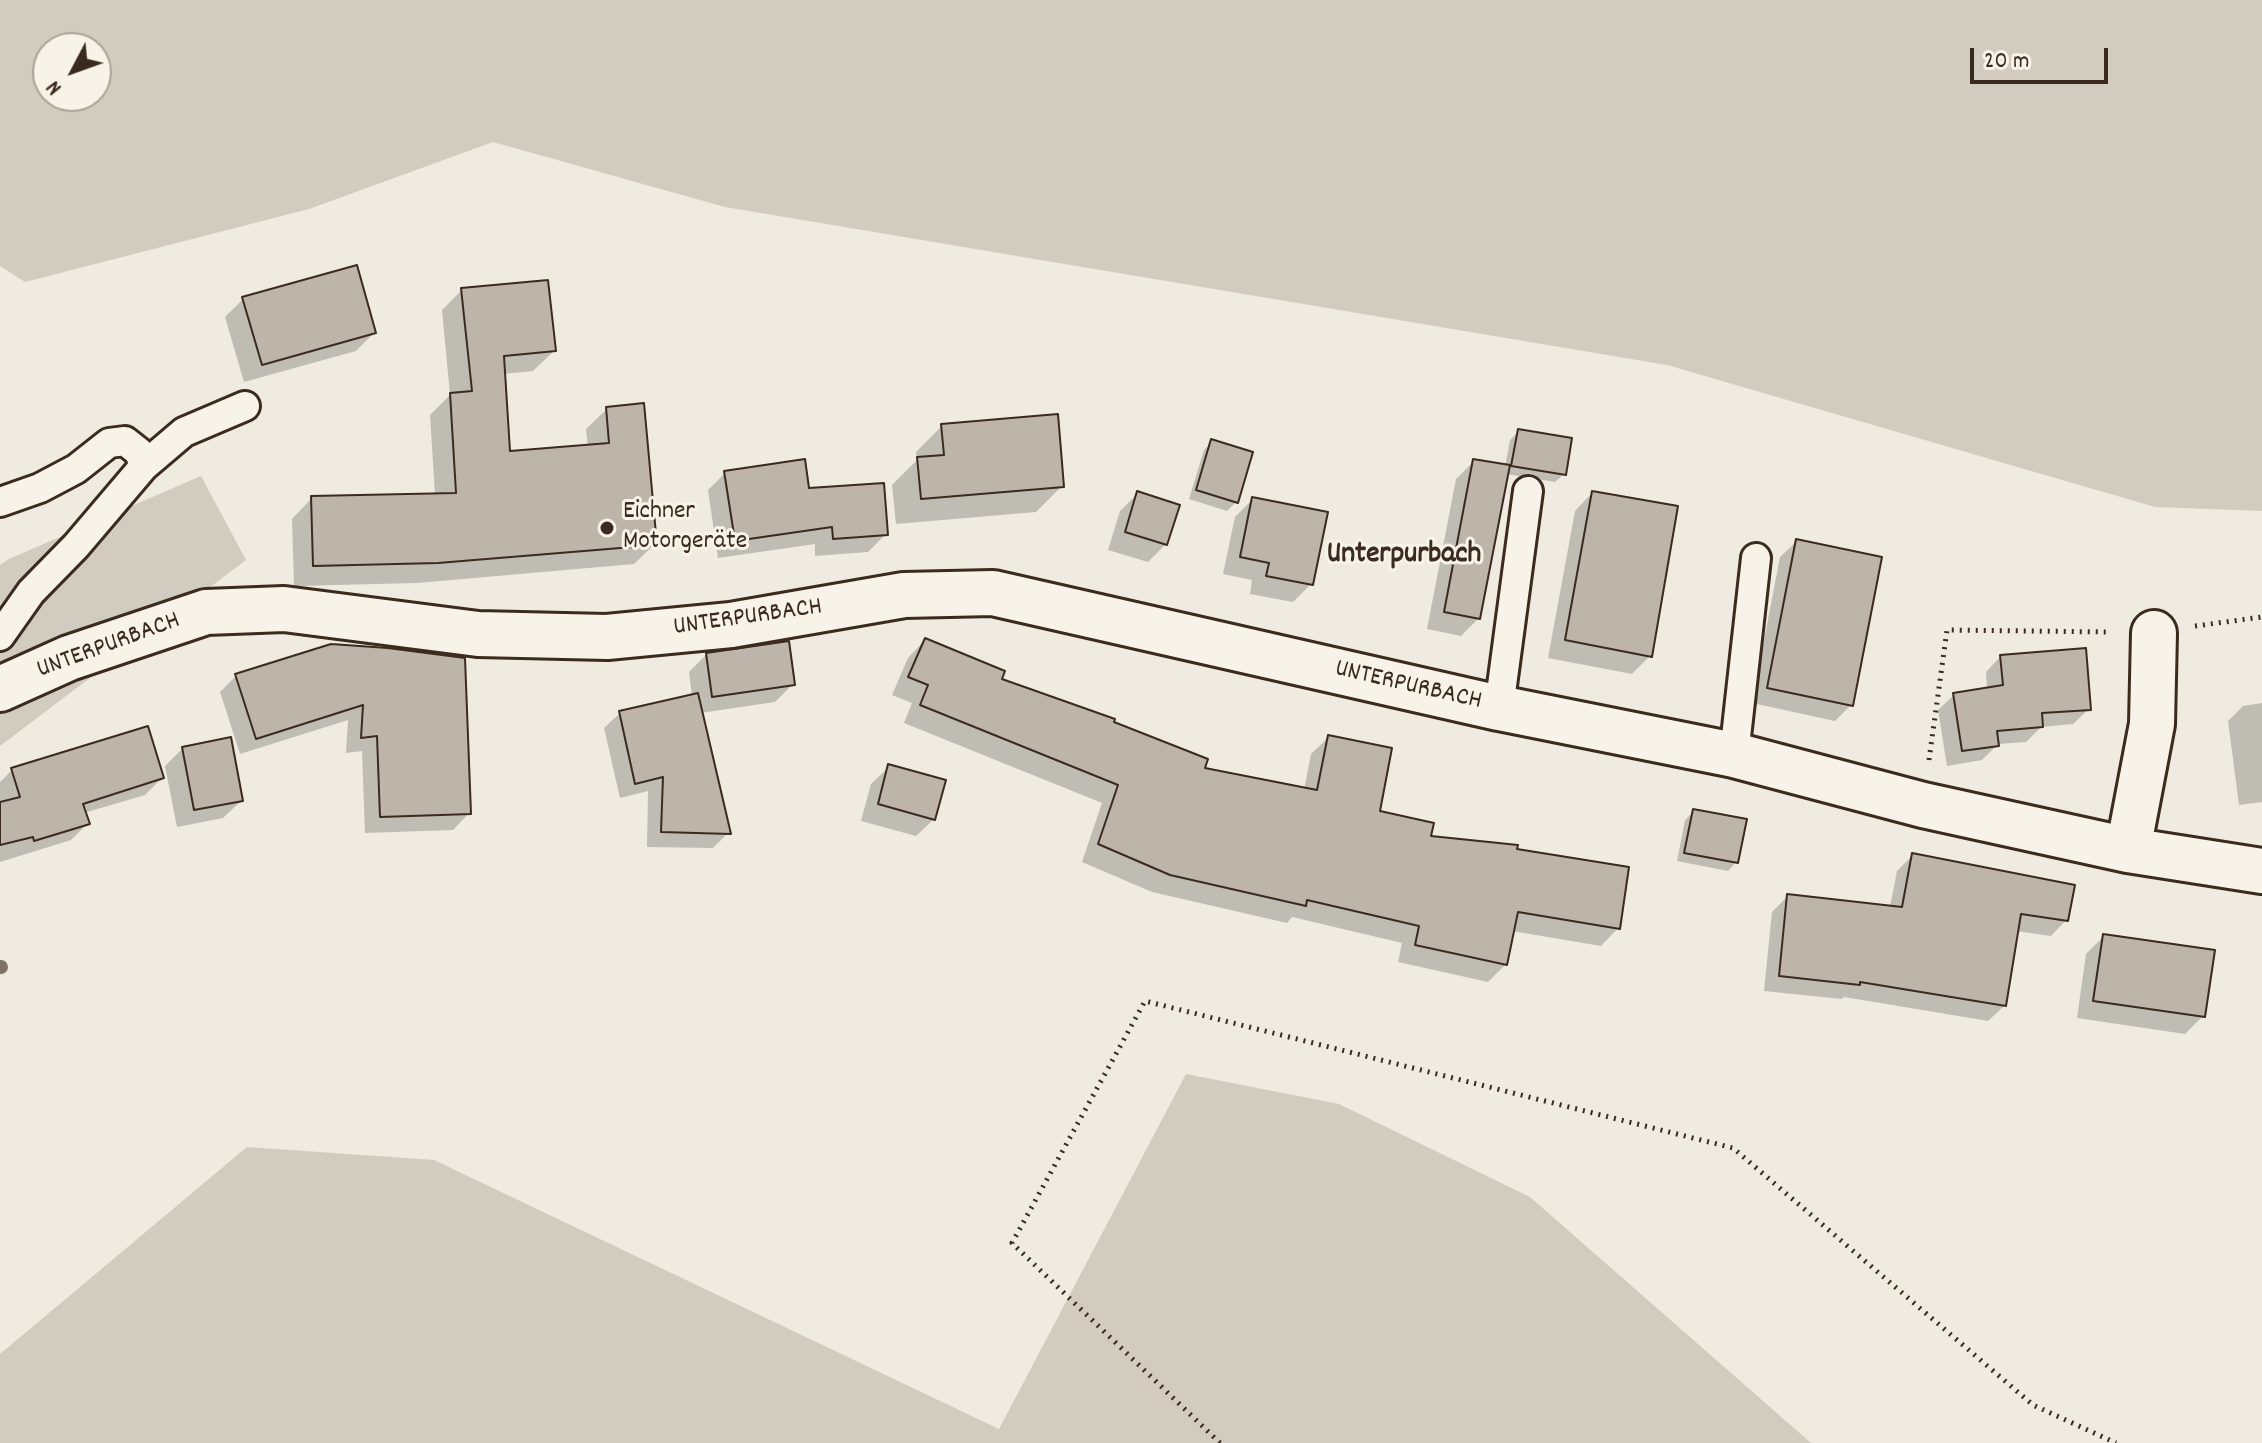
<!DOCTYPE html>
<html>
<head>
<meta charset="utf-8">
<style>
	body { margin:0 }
	#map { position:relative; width:2262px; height:1443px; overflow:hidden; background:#efebe0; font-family:Dekko,sans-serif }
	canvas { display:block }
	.north { position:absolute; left:32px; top:32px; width:80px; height:80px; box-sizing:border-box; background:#f7f3e8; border:2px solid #aca397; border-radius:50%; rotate:229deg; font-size:22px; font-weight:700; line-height:32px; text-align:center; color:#3b2a1e }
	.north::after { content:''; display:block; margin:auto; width:28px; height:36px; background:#3b2a1e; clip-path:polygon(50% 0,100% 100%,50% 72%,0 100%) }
	.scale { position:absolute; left:1970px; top:48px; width:138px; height:36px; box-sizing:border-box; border:4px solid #3b2a1e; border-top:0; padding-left:10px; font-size:24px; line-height:28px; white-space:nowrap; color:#3b2a1e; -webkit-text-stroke:6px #f7f3e8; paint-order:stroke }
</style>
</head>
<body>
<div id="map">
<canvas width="2262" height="1443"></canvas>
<div class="north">N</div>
<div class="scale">20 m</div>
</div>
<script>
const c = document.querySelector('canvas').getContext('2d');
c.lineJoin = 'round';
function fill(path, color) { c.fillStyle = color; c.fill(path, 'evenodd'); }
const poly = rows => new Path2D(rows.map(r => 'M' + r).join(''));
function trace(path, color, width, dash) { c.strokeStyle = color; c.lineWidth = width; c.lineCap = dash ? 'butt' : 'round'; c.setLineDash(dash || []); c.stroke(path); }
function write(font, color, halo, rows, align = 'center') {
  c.font = font + ' Dekko,sans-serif'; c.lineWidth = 6; c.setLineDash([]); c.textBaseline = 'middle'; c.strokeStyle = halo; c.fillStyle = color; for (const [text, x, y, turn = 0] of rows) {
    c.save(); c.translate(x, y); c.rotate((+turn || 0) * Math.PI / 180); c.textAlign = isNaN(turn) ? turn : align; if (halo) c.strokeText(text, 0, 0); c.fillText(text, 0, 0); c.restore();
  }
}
const green = poly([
	[0,0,2262,0,2262,511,2155,507,1667,365,725,207,493,142,309,209,25,282,0,266],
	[96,48,96,96,48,96,48,48],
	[201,476,246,560,0,746,0,565,9,559],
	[1186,1074,1339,1104,1530,1197,1811,1443,0,1443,0,1354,247,1147,434,1160,999,1429]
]);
const shadow = poly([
	[462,290,554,351,533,371,503,374,508,453,588,447,586,429,607,409,655,544,634,564,417,583,294,586,292,519,312,498,435,495,430,415,450,395,442,310],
	[243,299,374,333,356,351,244,382,225,317],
	[942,426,1062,486,1036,512,896,524,892,485,917,460,916,452],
	[1519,431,1564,474,1555,482,1506,474,1479,618,1461,636,1427,629,1456,479,1474,461,1505,467,1510,440],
	[1212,442,1236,502,1227,511,1189,499,1204,450],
	[725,473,807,490,886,534,868,552,815,556,815,544,718,558,708,490],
	[1138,493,1166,544,1148,562,1108,550,1120,511],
	[1592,493,1650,656,1632,674,1548,658,1575,511],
	[1253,499,1311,584,1293,602,1250,594,1252,580,1223,574,1235,517],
	[1797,541,1851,705,1835,721,1752,703,1780,557],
	[925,640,1000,680,1111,723,1202,769,1304,790,1311,754,1329,737,1377,812,1428,838,1515,850,1618,928,1601,946,1512,931,1506,964,1488,982,1398,962,1402,943,1292,917,1287,923,1152,892,1082,862,1102,803,904,723,912,703,892,695,908,658],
	[387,650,469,813,453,830,365,833,362,751,346,753,348,720,240,754,220,692,236,676],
	[707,654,793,684,775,702,700,713,728,833,713,848,647,847,648,791,620,798,604,728,620,713,692,696,689,672],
	[2001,656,2089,709,2073,724,2041,727,2026,742,1998,744,1982,760,1947,766,1938,710,1954,695,1987,690,1986,672],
	[2262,703,2262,802,2239,805,2228,721,2243,706],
	[183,748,241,801,223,818,177,827,165,766],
	[889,767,934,819,916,836,861,821,871,784],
	[12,770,162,778,145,795,84,813,88,823,71,840,0,862,0,782],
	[1694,811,1736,862,1728,871,1677,861,1685,820],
	[1913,855,2066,920,2051,936,2016,931,2004,1006,1988,1021,1844,997,1842,999,1764,991,1772,912,1788,896,1890,907,1897,871],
	[2104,936,2203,1016,2185,1034,2077,1018,2086,954]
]);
const stream = poly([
	[0,967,1,967]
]);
const building = poly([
	[357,265,376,333,262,365,242,297,357,265],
	[548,280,556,351,504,356,510,451,609,443,606,407,644,403,657,545,438,563,313,566,311,496,456,493,450,393,472,391,461,288,548,280],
	[1058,414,1064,487,921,499,917,457,944,455,941,424,1058,414],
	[1518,429,1572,438,1566,475,1511,466,1518,429],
	[1211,439,1253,452,1238,503,1196,490,1211,439],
	[805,459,809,488,884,483,888,535,833,539,832,527,735,541,724,471,805,459],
	[1473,459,1510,465,1480,619,1444,612,1473,459],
	[1137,491,1180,505,1167,545,1125,532,1137,491],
	[1592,491,1678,506,1652,657,1565,640,1592,491],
	[1252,497,1328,512,1313,585,1266,576,1269,563,1240,557,1252,497],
	[1796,539,1882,557,1853,706,1767,688,1796,539],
	[925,638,1005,671,1002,679,1115,719,1114,722,1208,759,1205,768,1317,790,1328,735,1392,748,1380,811,1434,823,1431,836,1518,845,1517,849,1629,867,1620,929,1518,912,1507,965,1415,945,1419,926,1307,900,1306,906,1170,875,1098,844,1118,785,920,705,928,685,908,677,925,638],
	[789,641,795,685,712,697,706,653,789,641],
	[331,644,388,648,465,658,471,814,380,817,377,736,361,738,363,705,256,739,235,674,331,644],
	[2086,648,2091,710,2042,713,2043,727,1997,731,1999,746,1962,751,1953,693,2003,685,2000,655,2086,648],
	[698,693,731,834,661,832,663,777,635,784,619,711,698,693],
	[148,726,164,778,83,804,90,824,34,841,33,837,0,845,0,802,20,797,11,768,148,726],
	[231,737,243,801,194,810,182,747,231,737],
	[888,764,946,780,935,820,878,804,888,764],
	[1693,809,1747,819,1738,863,1684,853,1693,809],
	[1912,853,2075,885,2068,921,2021,914,2006,1006,1860,982,1860,985,1779,976,1787,894,1902,907,1912,853],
	[2103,934,2215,950,2205,1017,2093,1001,2103,934]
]);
const path = poly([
	[2195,626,2262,617],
	[1929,760,1947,630,2110,632],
	[1220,1443,1012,1243,1145,1001,1733,1148,2033,1405,2116,1443]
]);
const service = poly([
	[144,466,184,432,245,406],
	[0,502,40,488,76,469,109,443,125,441,139,452,144,466,76,546,31,592,0,636],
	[1499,708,1528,491],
	[1734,755,1756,558]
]);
const minor = poly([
	[0,689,69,658,206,612,284,609,478,634,607,637,731,625,904,595,993,593,1499,708,1734,755,1923,805,2128,850,2262,871],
	[2128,850,2152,724,2154,633]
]);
const markers = [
	[607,528,8,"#3b2a1e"]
];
const poiNames = [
	["Eichner",623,513],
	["Motorgeräte",623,543]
];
const streetNames = [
	["UNTERPURBACH",748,619,-8],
	["UNTERPURBACH",109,647,-20],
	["UNTERPURBACH",1408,687,13]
];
const quarterNames = [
	["Unterpurbach",1404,557]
];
fill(green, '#d1cbc0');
fill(shadow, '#0003');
trace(stream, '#7e7266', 14);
fill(building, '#bdb5aa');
trace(building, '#3b2a1e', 2);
trace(service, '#3b2a1e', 34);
trace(minor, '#3b2a1e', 50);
trace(path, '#3b2a1e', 5, [2, 6]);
trace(service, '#f7f3e8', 28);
trace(minor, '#f7f3e8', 44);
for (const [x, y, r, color] of markers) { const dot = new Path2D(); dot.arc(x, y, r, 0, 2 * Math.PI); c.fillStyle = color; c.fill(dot); trace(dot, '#f7f3e8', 3); }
write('26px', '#3b2a1e', '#f7f3e8', poiNames, 'left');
write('26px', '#3b2a1e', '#f7f3e8', streetNames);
write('bold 30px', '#3b2a1e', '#f7f3e8', quarterNames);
</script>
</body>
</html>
